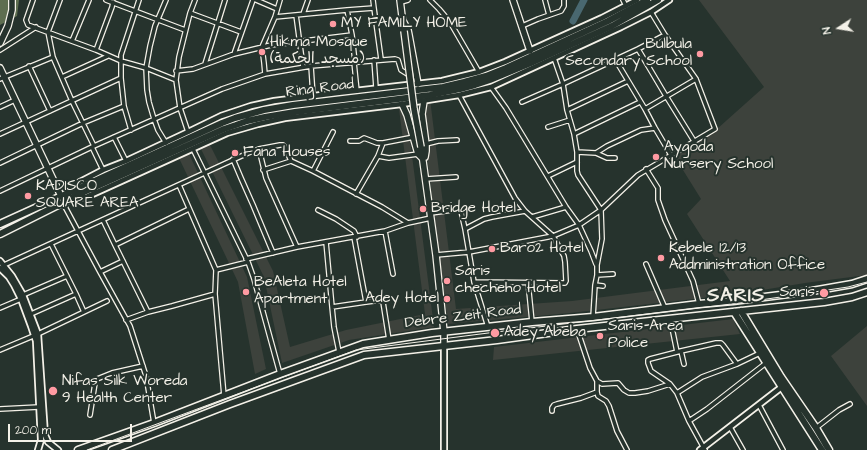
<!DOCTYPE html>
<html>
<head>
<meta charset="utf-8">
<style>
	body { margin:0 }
	#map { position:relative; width:867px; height:450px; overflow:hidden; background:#26332d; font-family:"Architects Daughter",sans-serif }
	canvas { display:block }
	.north { position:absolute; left:819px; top:8px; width:40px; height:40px; -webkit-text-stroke:3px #26332d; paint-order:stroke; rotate:258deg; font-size:11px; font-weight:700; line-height:16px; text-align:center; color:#f4f1e8 }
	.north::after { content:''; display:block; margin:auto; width:14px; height:18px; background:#f4f1e8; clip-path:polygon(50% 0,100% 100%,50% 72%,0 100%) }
	.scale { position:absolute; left:8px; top:424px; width:124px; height:18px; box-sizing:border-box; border:2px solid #f4f1e8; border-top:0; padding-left:5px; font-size:12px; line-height:14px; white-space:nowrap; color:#f4f1e8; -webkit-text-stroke:3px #26332d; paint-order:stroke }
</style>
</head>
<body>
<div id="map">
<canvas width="867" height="450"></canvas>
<div class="north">N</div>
<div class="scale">200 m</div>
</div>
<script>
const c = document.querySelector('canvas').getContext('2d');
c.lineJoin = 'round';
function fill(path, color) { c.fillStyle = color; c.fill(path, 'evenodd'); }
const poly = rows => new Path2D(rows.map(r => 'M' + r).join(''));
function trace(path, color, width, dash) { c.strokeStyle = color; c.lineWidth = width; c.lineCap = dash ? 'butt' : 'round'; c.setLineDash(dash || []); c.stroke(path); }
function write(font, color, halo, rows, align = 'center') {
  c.font = font + ' "Architects Daughter","Playpen Sans Arabic",sans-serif'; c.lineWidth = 4; c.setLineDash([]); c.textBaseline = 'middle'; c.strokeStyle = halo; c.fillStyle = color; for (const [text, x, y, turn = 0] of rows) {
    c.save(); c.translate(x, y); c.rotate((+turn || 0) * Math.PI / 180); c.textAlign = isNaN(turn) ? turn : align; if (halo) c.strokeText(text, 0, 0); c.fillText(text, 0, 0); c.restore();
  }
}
const built = poly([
	[699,0,867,0,867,275,805,283,738,294,570,313,448,324,420,101,430,99,456,309,572,301,730,281,687,214,701,199,673,154,717,129,764,87],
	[398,101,405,101,434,327,349,340,282,363,264,277,200,147,209,143,273,271,290,347,346,330,425,314],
	[189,154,247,277,266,369,255,374,238,282,179,158],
	[733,319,740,334,493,360,494,347],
	[867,326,867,406,831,356]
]);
const green = poly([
	[0,0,19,0,17,16,0,25]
]);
const river = poly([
	[573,21,584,0]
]);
const minor = poly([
	[33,0,26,20,28,25,96,50,121,61,146,68,176,80],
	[60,0,48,32,53,57,72,101,94,146],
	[106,0,185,30],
	[256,0,277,9],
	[373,0,374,8],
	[430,0,439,9,450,22,479,72],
	[545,0,549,15],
	[623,0,626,6],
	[401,2,408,0],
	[347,10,374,8,381,59],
	[190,13,241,32],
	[303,14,308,0],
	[296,15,303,67],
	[275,17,280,0],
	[522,26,538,19,561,11,564,6,564,0],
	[72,41,89,0],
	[638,49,666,96,694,141],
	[0,50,36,27],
	[96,50,112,7,113,2],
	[234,54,253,0],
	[615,59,645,109,655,128,671,155],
	[374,60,376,88],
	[354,62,357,91],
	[205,64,225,0],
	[29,66,50,111],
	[311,66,313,96],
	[176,71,193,69,234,54,271,45,352,35],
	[265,74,264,63,262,47,275,17,347,10,352,35,355,62],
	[62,77,108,56],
	[0,79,53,57],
	[491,87,506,108,566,207,579,225,591,251,596,264],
	[459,95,515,198,525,211,553,236,564,256,565,262,566,281,565,283,474,282],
	[522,102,563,84,554,58],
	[0,107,15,100],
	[645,109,696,79],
	[567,110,628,81],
	[548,127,570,120],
	[131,130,124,106,121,78,121,55,139,0],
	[188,132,180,108,176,80,179,57,190,13,195,0],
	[0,134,121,78],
	[574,134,640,102],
	[114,137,126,161],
	[350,141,359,141,364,138,377,143,383,143],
	[166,143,158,130,154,119,149,102,147,90,146,68,150,46,155,26,166,0],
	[426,144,438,141,457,140],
	[92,147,103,170],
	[193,149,248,262,254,279,280,374],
	[259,149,266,178,297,247],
	[577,152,596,153],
	[378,156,389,158,418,154],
	[615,158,607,158,596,153,607,146,641,130,655,128],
	[233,159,241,178,253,205,273,253],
	[0,163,83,123,124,106],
	[646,169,658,188,658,200,665,220,693,281,699,304],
	[263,170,291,161],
	[313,171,333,132],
	[548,176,577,162],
	[426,179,456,177],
	[179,185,216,270,215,294,224,396],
	[0,191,94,146,222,89,265,74,311,66,395,59,398,60,401,70,409,75],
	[356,194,378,156,383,143,414,137],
	[63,203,100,272,130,326,146,376,154,423],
	[318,210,336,219,354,231,357,237],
	[431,213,460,209,461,211,465,229],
	[532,217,566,207],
	[103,220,115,245,189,209],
	[385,231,393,274],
	[354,237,366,302],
	[326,242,332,307,366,302,382,300,383,302,389,340],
	[51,244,76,294,84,312],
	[115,245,148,312],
	[436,255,469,252,553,236,579,225,601,210,638,175,715,129,696,79,665,35,651,12],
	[246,259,297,247,385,231,408,223],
	[646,264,665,308],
	[4,265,248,153,259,149,280,145,283,145,285,147,291,161,313,171,382,207,408,223,431,218],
	[216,270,248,262],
	[100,272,123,261],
	[597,275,613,274],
	[528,282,532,322],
	[595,285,603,286],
	[23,295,67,276],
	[332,307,334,327,339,352],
	[0,308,21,299],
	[31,314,76,294],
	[593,317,595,285,597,275,597,265,602,239,601,210,578,175,577,171,577,152,574,134,567,110,563,84,638,49,665,35],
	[670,318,677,352],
	[126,320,148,312,172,306,215,294],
	[488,327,474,282,465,229,484,219,492,217,525,211],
	[577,329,590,368,597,381,602,384,618,383,624,390,629,393,635,393,648,391,670,384],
	[0,350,38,334,107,301],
	[681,351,684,364],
	[597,381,597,392,598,396,606,401,609,406,617,431,627,450],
	[677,393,702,377,737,364,760,353],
	[759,405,783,450],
	[0,409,39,407],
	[552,411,552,408,554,405,557,404,581,398,597,392],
	[90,415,95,383,97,379,112,373,143,366],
	[689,421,707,409,766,363],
	[730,427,743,450],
	[816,428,839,410,850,404],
	[705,450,689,421,677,393,670,384,651,371,648,363,648,360,650,359,681,351,716,343,721,343,723,345,737,364]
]);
const tertiary = poly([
	[70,192,76,184,103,170,126,161,188,132,221,116,251,106,274,101,337,93,442,81,479,72,505,62,602,18,637,0],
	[73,198,86,197,227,133,258,124,285,118,402,104,459,95,491,87,621,27,651,12,669,0],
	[0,261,12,276,23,295,38,334,45,435,48,442,58,450],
	[0,268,9,277,14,285,21,299,31,326,36,341,41,440,38,450],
	[444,346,444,450],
	[700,450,783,386]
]);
const secondary = poly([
	[400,0,403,24],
	[513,0,530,51],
	[403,21,408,30,409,35,418,84],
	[0,43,8,26,12,10,12,0],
	[0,68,61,196],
	[424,101,422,114,426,144,426,151,425,157],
	[402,104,407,115,418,154,423,159],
	[421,147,436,255,444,332,444,346]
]);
const primary = poly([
	[741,311,781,377,816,428,829,450],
	[734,312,822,450],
	[78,450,154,423,280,374,363,344,432,333,532,322,593,317,699,304,733,301,812,291,852,284,867,279],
	[112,450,230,404,364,355,373,354,497,340,577,329,824,302,852,297,867,292]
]);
const trunk = poly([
	[0,224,222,123,235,118,264,110,293,105,443,87,464,82,486,76,506,68,608,21,647,0],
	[0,234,84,192,224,129,236,125,247,121,265,117,295,112,430,95,460,89,475,85,490,80,531,63,612,26,658,0]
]);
const tram = poly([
	[87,450,356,350,496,332,740,303,848,287,867,282]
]);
const secondaryBridge = poly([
	[404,31,414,109,421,147]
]);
const markers = [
	[333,24,4,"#ff9aa2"],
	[262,52,4,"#ff9aa2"],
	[700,54,4,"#ff9aa2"],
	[235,153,4,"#ff9aa2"],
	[656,157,4,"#ff9aa2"],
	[28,196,4,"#ff9aa2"],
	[423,209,4,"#ff9aa2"],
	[492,249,4,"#ff9aa2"],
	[661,258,4,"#ff9aa2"],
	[447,281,4,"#ff9aa2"],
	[246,292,4,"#ff9aa2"],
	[824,293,5,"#ff9aa2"],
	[447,299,4,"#ff9aa2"],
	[495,333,5,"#ff9aa2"],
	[600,336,4,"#ff9aa2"],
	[53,391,5,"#ff9aa2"]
];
const poiNames = [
	["MY FAMILY HOME",341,24],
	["Hikma Mosque",270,43],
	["(مسجد الحكمة)",270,60],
	["Bulbula",692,45,"right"],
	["Secondary School",692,62,"right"],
	["Aygoda",664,148],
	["Nursery School",664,165],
	["Fana Houses",243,153],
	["KADISCO",36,187],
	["SQUARE AREA",36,204],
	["Bridge Hotel",431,209],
	["Baro2 Hotel",500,249],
	["Kebele 12/13",669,249],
	["Addministration Office",669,266],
	["Saris",455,272],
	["checheho Hotel",455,289],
	["BeAleta Hotel",254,283],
	["Apartment",254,300],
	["Saris",815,293,"right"],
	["Adey Hotel",439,299,"right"],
	["Saris Area",608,327],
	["Police",608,344],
	["Adey Abeba",504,333],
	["Nifas Silk Woreda",62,382],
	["9 Health Center",62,399]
];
const streetNames = [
	["Ring Road",320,89,-7],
	["Debre Zeit Road",463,317,-7]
];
const districtNames = [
	["SARIS",736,297]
];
fill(built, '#3d423c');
fill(green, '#5e6e50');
trace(river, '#496870', 7);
trace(minor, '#f4f1e8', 6);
trace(tertiary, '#f4f1e8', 8);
trace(secondary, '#f4f1e8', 8);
trace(primary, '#f4f1e8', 9);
trace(trunk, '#f4f1e8', 9);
trace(minor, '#26332d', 3.5);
trace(tertiary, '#26332d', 4.5);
trace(secondary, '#26332d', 5.5);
trace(primary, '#26332d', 6);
trace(trunk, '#26332d', 6);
trace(tram, '#f4f1e8', 1);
trace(secondaryBridge, '#f4f1e8', 8, []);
trace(secondaryBridge, '#26332d', 5.5);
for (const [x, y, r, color] of markers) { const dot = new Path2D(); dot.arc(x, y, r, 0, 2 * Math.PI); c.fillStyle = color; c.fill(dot); trace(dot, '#26332d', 1.5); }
write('15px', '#f4f1e8', '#26332d', poiNames, 'left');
write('15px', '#f4f1e8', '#26332d', streetNames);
c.letterSpacing = '1px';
write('bold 19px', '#f4f1e8', '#26332d', districtNames);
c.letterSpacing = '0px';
</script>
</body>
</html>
